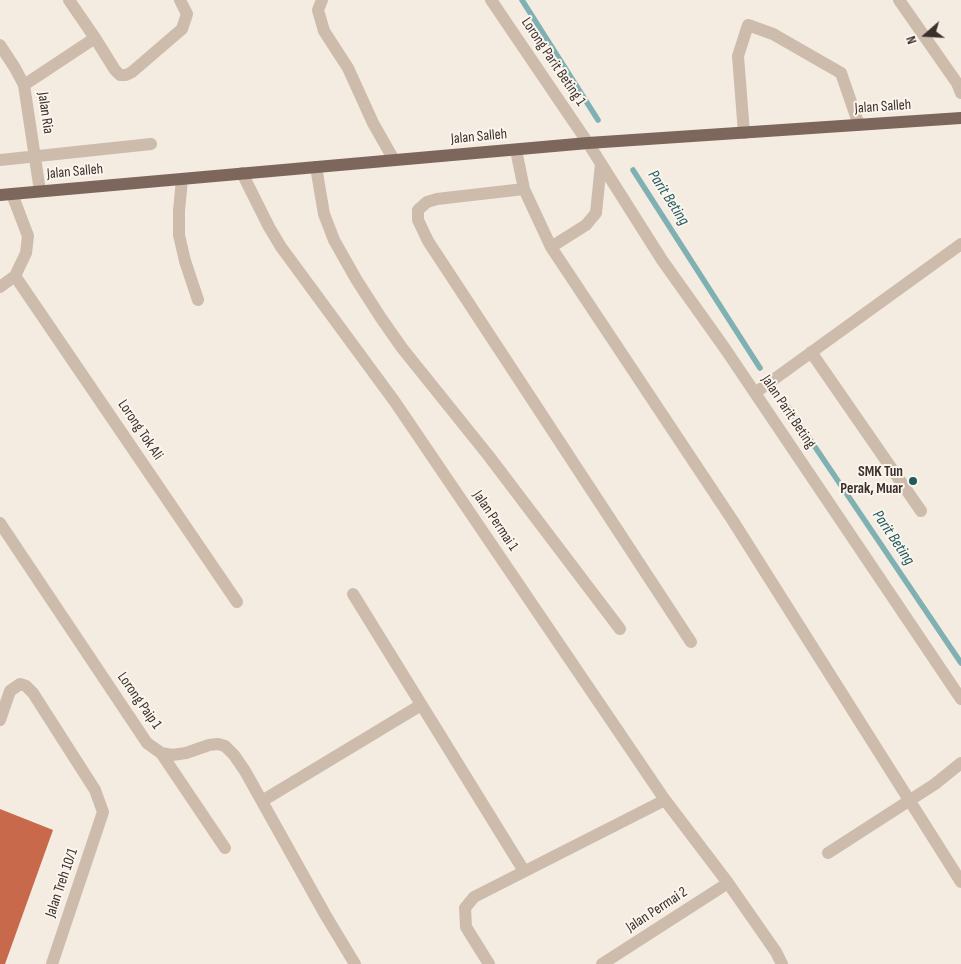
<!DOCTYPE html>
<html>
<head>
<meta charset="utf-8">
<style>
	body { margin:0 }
	#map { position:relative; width:961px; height:964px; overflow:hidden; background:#f4ebe1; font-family:"Sofia Sans Condensed",sans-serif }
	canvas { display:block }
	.north { position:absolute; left:901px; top:10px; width:50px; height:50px; -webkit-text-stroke:4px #fbf5ee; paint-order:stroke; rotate:251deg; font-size:14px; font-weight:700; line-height:20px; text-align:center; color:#3b302b }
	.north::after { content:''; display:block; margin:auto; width:18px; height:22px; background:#3b302b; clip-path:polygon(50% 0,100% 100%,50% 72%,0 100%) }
</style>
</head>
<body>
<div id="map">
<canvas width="961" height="964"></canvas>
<div class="north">N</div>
</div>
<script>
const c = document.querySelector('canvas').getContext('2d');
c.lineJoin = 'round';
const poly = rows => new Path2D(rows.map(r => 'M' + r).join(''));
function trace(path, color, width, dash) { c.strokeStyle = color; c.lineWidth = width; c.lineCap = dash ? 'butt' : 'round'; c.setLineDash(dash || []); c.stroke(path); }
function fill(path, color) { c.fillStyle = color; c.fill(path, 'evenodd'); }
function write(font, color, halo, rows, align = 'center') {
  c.font = font + ' "Sofia Sans Condensed",sans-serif'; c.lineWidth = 4; c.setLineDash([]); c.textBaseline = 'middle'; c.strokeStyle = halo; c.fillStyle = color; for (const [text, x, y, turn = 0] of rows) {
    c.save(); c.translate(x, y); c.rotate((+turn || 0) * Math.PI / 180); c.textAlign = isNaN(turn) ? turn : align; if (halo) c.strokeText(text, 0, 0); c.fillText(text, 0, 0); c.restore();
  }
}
const stream = poly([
	[522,0,598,120],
	[633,170,760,368],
	[786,404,961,663]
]);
const building = poly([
	[0,809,53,830,5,964,0,964]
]);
const minor = poly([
	[322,0,318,10,324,31,348,68,373,123,394,160],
	[491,0,588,143,662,260,726,350,961,699],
	[899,0,957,83,961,93],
	[95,38,115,70,120,75,126,75,132,72,182,29,187,14,180,0],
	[0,45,15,68,24,85,40,191],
	[24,85,95,38,69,0],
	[744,133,738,56,748,25,773,34,841,73,859,125],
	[516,150,524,189,551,247,733,521,961,882],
	[0,160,151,144],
	[316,167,324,214,334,240,356,279,381,318,402,348,488,455,620,629],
	[242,173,269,227,281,247,395,402,665,800,728,883,776,952,782,964],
	[182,179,179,211,179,235,185,261,198,300],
	[524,189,437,199,427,202,418,210,418,220,428,241,691,642],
	[551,247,586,225,596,213,601,164],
	[15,276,237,602],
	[0,287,15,276,26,253,28,236,12,194],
	[811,352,921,511],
	[755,393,961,244],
	[0,523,147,743,161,753,172,755,186,753,209,745,218,744,225,746,234,755,245,771,326,916,355,964],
	[353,594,524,871],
	[0,720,10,691,20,684,26,686,33,693,95,790,103,812,52,964],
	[161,753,225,848],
	[262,801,421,705],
	[828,853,935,784,961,763],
	[489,964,466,927,465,908,474,897,665,800],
	[602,964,728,883]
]);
const major = poly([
	[0,195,588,143,961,118]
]);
const markers = [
	[913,481,5,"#1f5a5e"]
];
const streetNames = [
	["Lorong Parit Beting 1",553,62,56],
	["Jalan Salleh",883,107,-4],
	["Jalan Ria",45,113,82],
	["Jalan Salleh",479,137,-5],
	["Jalan Salleh",75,172,-5],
	["Jalan Parit Beting",788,412,56],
	["Lorong Tok Ali",140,430,56],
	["Jalan Permai 1",495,521,56],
	["Lorong Paip 1",139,701,55],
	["Jalan Treh 10/1",62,883,-71],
	["Jalan Permai 2",657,910,-33]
];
const poiNames = [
	["SMK Tun",903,472],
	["Perak, Muar",903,489]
];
const waterNames = [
	["Parit Beting",668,198,57],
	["Parit Beting",893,538,56]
];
trace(stream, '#7fb0b2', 5.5);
fill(building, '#c8694b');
trace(minor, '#cdbbac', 12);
trace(major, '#7d675c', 12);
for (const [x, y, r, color] of markers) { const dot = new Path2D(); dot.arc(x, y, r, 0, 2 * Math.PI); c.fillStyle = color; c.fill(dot); trace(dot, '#fbf5ee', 2); }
write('15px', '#3b302b', '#fbf5ee', streetNames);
write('bold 15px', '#3b302b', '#fbf5ee', poiNames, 'right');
write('italic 16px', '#1f5a5e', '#fbf5ee', waterNames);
</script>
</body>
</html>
